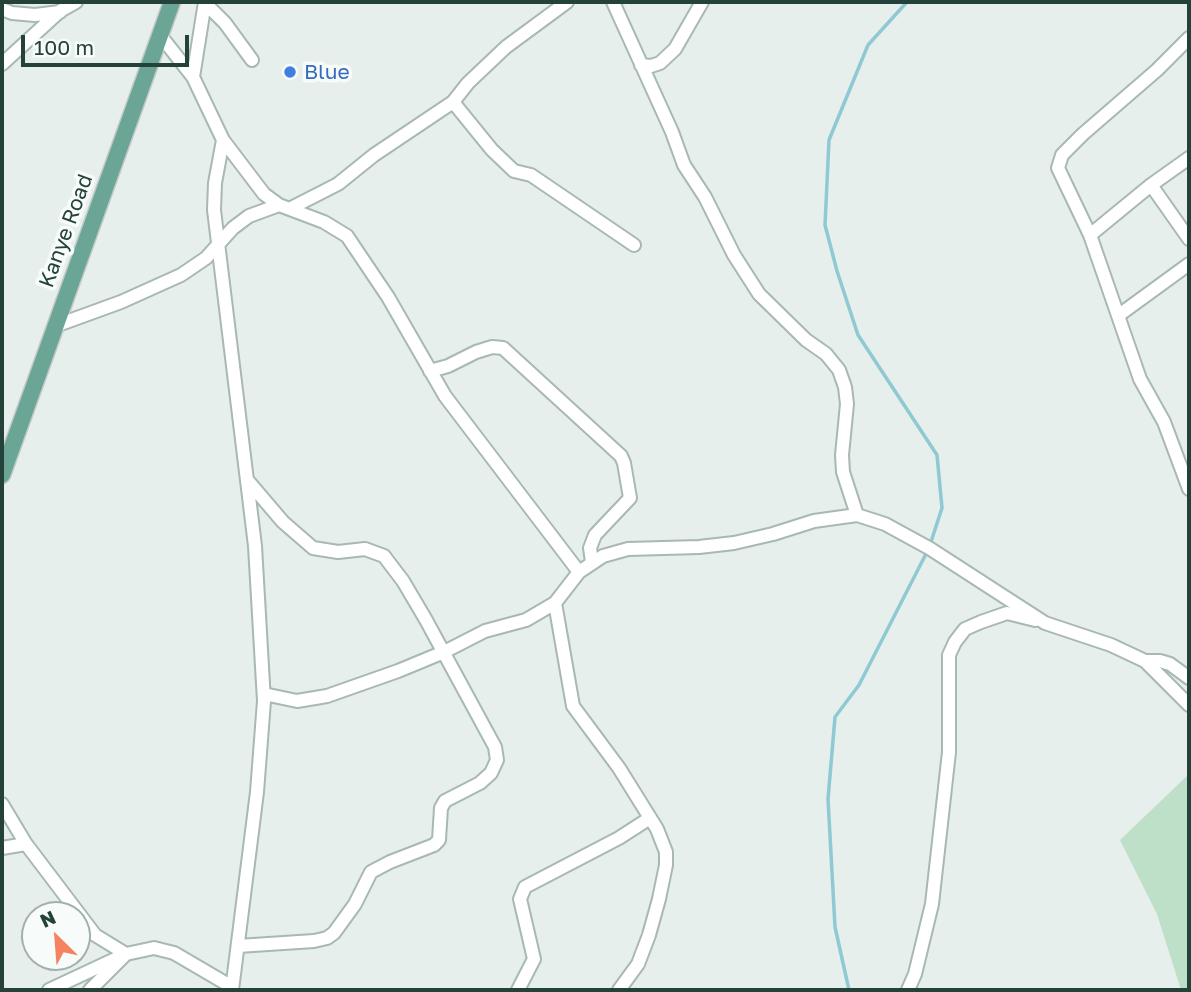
<!DOCTYPE html>
<html>
<head>
<meta charset="utf-8">
<style>
	body { margin:0 }
	#map { position:relative; width:1191px; height:992px; overflow:hidden; background:#e6efeb; font-family:"Golos Text",sans-serif }
	canvas { display:block }
	.frame { position:absolute; inset:0; border:4px solid #24423a; pointer-events:none }
	.north { position:absolute; left:21px; top:901px; width:70px; height:70px; box-sizing:border-box; background:#f7fbf9; border:2px solid #a3b1ad; border-radius:50%; rotate:335deg; font-size:19px; font-weight:700; line-height:28px; text-align:center; color:#24423a }
	.north::after { content:''; display:block; margin:auto; width:24px; height:32px; background:#f4845f; clip-path:polygon(50% 0,100% 100%,50% 72%,0 100%) }
	.scale { position:absolute; left:21px; top:35px; width:168px; height:32px; box-sizing:border-box; border:4px solid #24423a; border-top:0; padding-left:9px; font-size:21px; line-height:24px; white-space:nowrap; color:#24423a; -webkit-text-stroke:5px #f7fbf9; paint-order:stroke }
</style>
</head>
<body>
<div id="map">
<canvas width="1191" height="992"></canvas>
<div class="frame"></div>
<div class="north">N</div>
<div class="scale">100 m</div>
</div>
<script>
const c = document.querySelector('canvas').getContext('2d');
c.lineJoin = 'round';
function fill(path, color) { c.fillStyle = color; c.fill(path, 'evenodd'); }
const poly = rows => new Path2D(rows.map(r => 'M' + r).join(''));
function trace(path, color, width, dash) { c.strokeStyle = color; c.lineWidth = width; c.lineCap = dash ? 'butt' : 'round'; c.setLineDash(dash || []); c.stroke(path); }
function write(font, color, halo, rows, align = 'center') {
  c.font = font + ' "Golos Text",sans-serif'; c.lineWidth = 7; c.setLineDash([]); c.textBaseline = 'middle'; c.strokeStyle = halo; c.fillStyle = color; for (const [text, x, y, turn = 0] of rows) {
    c.save(); c.translate(x, y); c.rotate((+turn || 0) * Math.PI / 180); c.textAlign = isNaN(turn) ? turn : align; if (halo) c.strokeText(text, 0, 0); c.fillText(text, 0, 0); c.restore();
  }
}
const green = poly([
	[1189,774,1189,990,1181,990,1157,914,1120,840]
]);
const stream = poly([
	[849,990,835,927,828,799,835,717,859,685,929,548,942,508,937,455,858,335,837,271,825,225,829,140,868,45,907,2]
]);
const minor = poly([
	[613,2,672,132,684,165,705,197,734,255,759,294,806,340,826,354,839,370,845,387,847,404,842,455,843,472,857,515],
	[205,3,225,23,252,60],
	[2,9,12,13,35,15,60,12],
	[160,35,193,77,223,140,264,194,279,205,324,222,347,236,388,297,445,396,579,572],
	[1189,38,1157,70,1083,134,1062,155,1058,168,1090,235,1140,379,1164,422,1189,489],
	[2,64,60,11,76,2],
	[641,65,651,66,660,63,675,49,702,2],
	[193,77,205,2],
	[453,102,492,150,514,171,531,175,634,245],
	[223,140,215,183,214,210,255,546,264,701,257,792,232,990],
	[1151,185,1189,239],
	[291,208,338,184,374,155,453,102,468,83,506,47,567,2],
	[1090,235,1151,185,1189,158],
	[1119,315,1189,264],
	[55,326,121,302,181,275,206,258,233,228,249,216,279,205],
	[430,371,448,366,476,352,492,347,503,348,621,456,624,463,630,498,595,535,590,548,592,562],
	[555,603,573,706,619,768,657,829,666,852,666,865,659,899,649,935,638,964,619,990],
	[1145,661,1160,661,1170,664,1189,678],
	[264,694,297,701,327,696,398,671,444,652,485,631,526,620,555,603,579,572,603,556,628,549,699,547,734,543,773,534,814,521,857,515,885,524,929,548,1045,623,1111,645,1145,661,1189,705],
	[2,804,26,844,95,935,126,954,90,990],
	[2,848,26,844],
	[238,946,314,941,327,938,334,933,355,904,371,872,390,862,434,845,439,840,441,808,445,801,480,783,491,773,497,760,495,747,426,620,403,581,384,556,365,549,338,552,313,548,283,522,248,481],
	[49,990,126,954,154,948,174,953,232,987],
	[518,990,534,959,520,899,525,887,619,838,650,818],
	[908,990,915,974,932,904,949,752,949,655,955,642,965,629,981,622,1007,613,1035,620]
]);
const major = poly([
	[2,475,172,2]
]);
const markers = [
	[290,72,7,"#3f7fe0"]
];
const shopNames = [
	["Blue",304,72]
];
const streetNames = [
	["Kanye Road",66,231,-70]
];
fill(green, '#bfe0c8');
trace(stream, '#8ec9d4', 3.5);
trace(minor, '#a8b8b2', 16);
trace(major, '#c2cac8', 19);
trace(minor, '#fff', 12);
trace(major, '#6aa596', 16);
for (const [x, y, r, color] of markers) { const dot = new Path2D(); dot.arc(x, y, r, 0, 2 * Math.PI); c.fillStyle = color; c.fill(dot); trace(dot, '#f7fbf9', 2.5); }
write('21px', '#366cbe', '#f7fbf9', shopNames, 'left');
write('21px', '#24423a', '#f7fbf9', streetNames);
</script>
</body>
</html>
